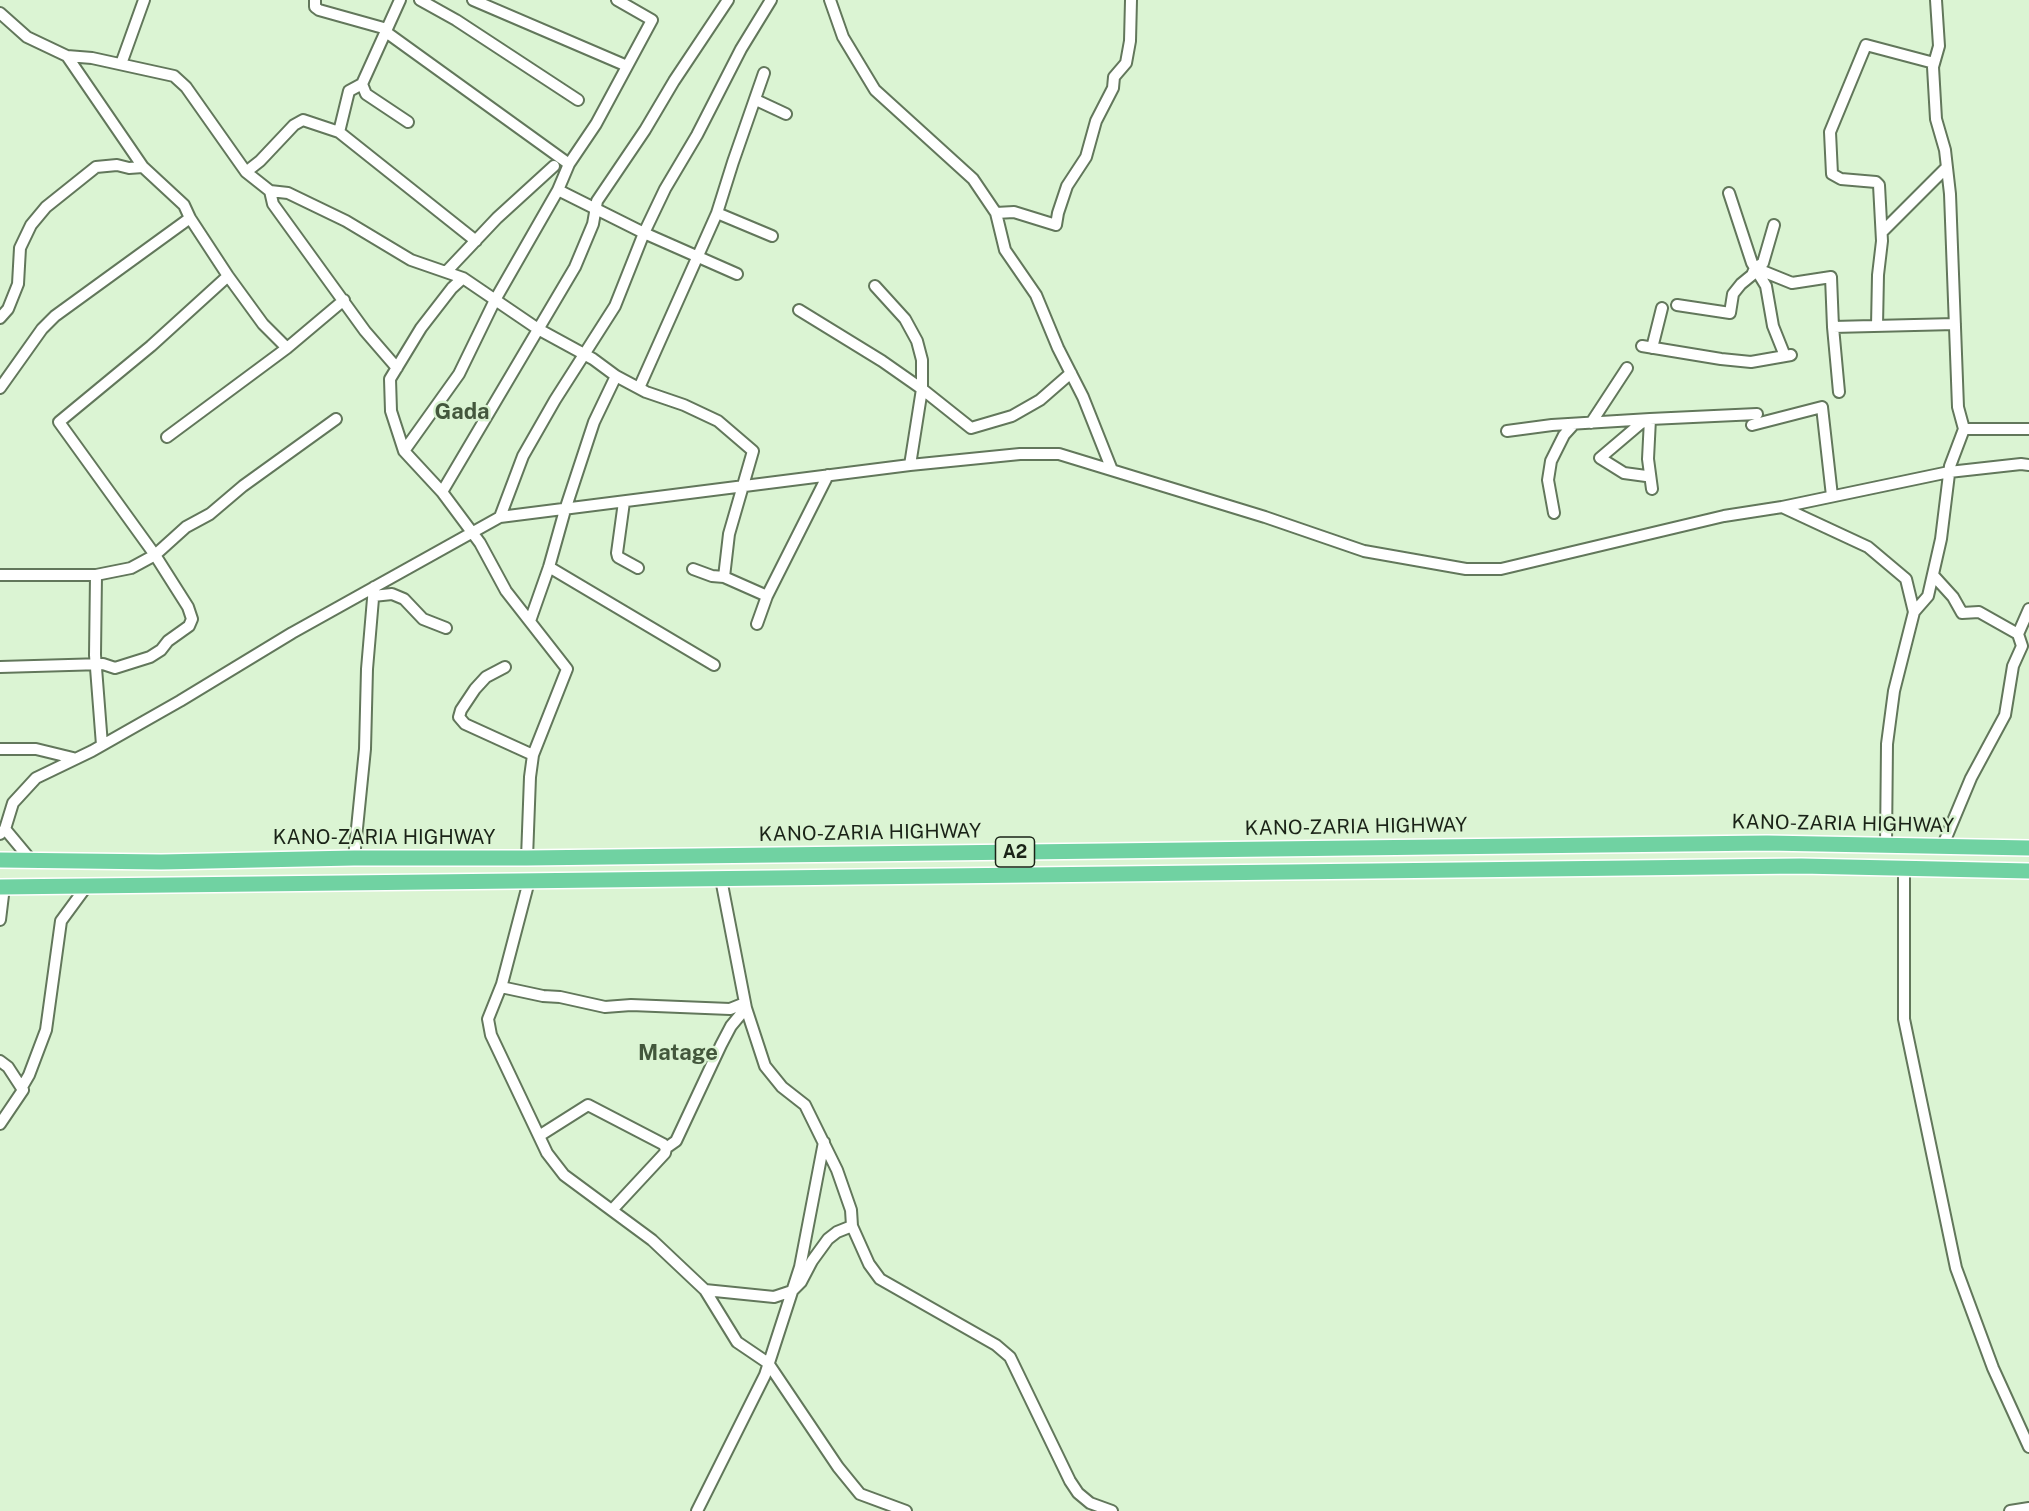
<!DOCTYPE html>
<html>
<head>
<meta charset="utf-8">
<style>
	body { margin:0 }
	canvas { display:block; background:#dbf4d3 }
</style>
</head>
<body>
<canvas width="2029" height="1511"></canvas>
<script>
const c = document.querySelector('canvas').getContext('2d');
c.lineJoin = 'round';
const poly = rows => new Path2D(rows.map(r => 'M' + r).join(''));
function trace(path, color, width, dash) { c.strokeStyle = color; c.lineWidth = width; c.lineCap = dash ? 'butt' : 'round'; c.setLineDash(dash || []); c.stroke(path); }
function write(font, color, halo, rows, align = 'center') {
  c.font = font + ' "Public Sans",sans-serif'; c.lineWidth = 5; c.setLineDash([]); c.textBaseline = 'middle'; c.strokeStyle = halo; c.fillStyle = color; for (const [text, x, y, turn = 0] of rows) {
    c.save(); c.translate(x, y); c.rotate((+turn || 0) * Math.PI / 180); c.textAlign = isNaN(turn) ? turn : align; if (halo) c.strokeText(text, 0, 0); c.fillText(text, 0, 0); c.restore();
  }
}
const minor = poly([
	[315,0,315,7,319,10,387,29],
	[400,0,362,84,349,91,339,132,476,241],
	[420,0,456,20,578,100],
	[473,0,627,66],
	[830,0,843,37,875,90,973,179,996,213,1005,250,1036,295,1058,348,1083,397,1112,470],
	[0,13,27,37,67,56,92,58,174,76,186,87,246,172,270,191,288,193,346,221,411,260,463,278,538,329,593,359,616,376,646,392,684,405,718,421,753,451,729,534,724,577,767,596],
	[386,32,569,164],
	[67,56,143,167,184,205,190,218,228,276,263,324,287,348],
	[121,64,144,0],
	[362,84,366,94,408,122],
	[756,100,786,114],
	[246,172,260,161,294,125,303,120,339,132],
	[558,190,644,233,737,274],
	[270,191,273,204,365,331,397,368],
	[1729,193,1752,263,1766,286,1773,326,1785,356],
	[717,213,772,236],
	[996,213,1014,212,1056,225,1058,213,1067,186,1086,157,1096,121,1113,88,1114,77,1126,63,1130,41,1131,0],
	[1882,232,1947,167],
	[1755,268,1792,283,1831,277,1833,327],
	[446,272,497,218,554,166],
	[463,278,452,288,421,328,390,379,391,411,404,451,442,492,480,543,506,591,567,669,533,755,530,777,527,858],
	[1677,305,1730,313,1733,294,1741,284,1752,275,1755,268,1763,263,1774,225],
	[799,310,882,361,922,389,922,360,917,341,905,319,875,286],
	[0,318,8,309,18,284,20,248,31,225,46,207,96,167,117,165,129,168,143,167],
	[1877,326,1878,275,1882,241,1879,185,1876,182,1841,179,1832,174,1830,132,1866,45,1934,63],
	[1642,346,1721,359,1751,362,1791,355],
	[1652,348,1662,308],
	[0,388,42,329,55,316,190,218],
	[639,388,717,213,733,162,764,73],
	[1839,392,1833,327,1955,324],
	[1591,423,1627,368],
	[1752,425,1822,407,1832,496],
	[1964,429,2029,429],
	[1507,431,1552,425,1650,419],
	[167,437,287,348,344,300],
	[404,451,459,374,495,300,558,190,569,164,596,124,652,20,617,0],
	[910,465,922,389,971,428,1012,416,1040,400,1071,373],
	[1646,476,1624,473,1600,458,1640,424,1647,420],
	[1652,489,1648,459,1650,419,1757,414],
	[442,492,575,267,593,224,597,201,645,130,674,81,728,0],
	[624,502,617,553,618,557,638,568],
	[1782,507,1949,472,2021,464,2029,465],
	[1554,513,1548,480,1551,461,1564,435,1574,424],
	[500,517,523,456,555,400,615,306,644,233,665,189,697,135,741,49,771,0],
	[549,567,714,665],
	[693,569,712,576,724,577],
	[0,575,96,575,131,568,155,555,186,527,210,514,243,486,336,419],
	[96,575,95,655,102,745],
	[1933,575,1953,597,1962,613,1979,612,2018,634,2022,646,2013,666,2005,715,1971,778,1943,845],
	[373,596,392,594,404,599,423,619,446,628],
	[1914,612,1928,596,1941,539,1950,466,1964,429,1958,407,1950,194,1945,150,1936,119,1933,67,1939,46,1936,0],
	[530,621,549,567,565,510,594,422,616,376],
	[757,624,767,596,828,475],
	[2018,634,2029,609],
	[0,667,103,664,115,668,150,657,161,650,168,641,189,626,192,619,188,607,155,555,59,422,151,346,228,276],
	[505,667,486,677,475,689,461,710,459,717,465,724,533,755],
	[0,749,36,749,73,758],
	[5,829,30,859],
	[0,834,5,829,13,803,36,778,92,751,180,701,292,633,500,517,910,465,1020,454,1059,454,1265,517,1364,551,1466,569,1501,569,1724,516,1782,507,1868,547,1906,579,1914,612,1894,691,1887,744,1886,844],
	[354,858,365,749,367,669,374,587],
	[1904,869,1904,1019,1956,1268,1993,1368,2029,1447],
	[721,879,746,1008,765,1066,782,1087,805,1105,837,1170,851,1210,852,1226,869,1264,880,1279,996,1345,1010,1357,1070,1481,1078,1493,1090,1503,1112,1511],
	[529,881,502,984,488,1019,491,1035,547,1153,564,1175,652,1240,705,1290,737,1342,768,1363,838,1467,860,1494,906,1511],
	[0,920,4,887],
	[501,987,543,996,560,997,605,1007,631,1005,730,1009,745,1003],
	[0,1061,8,1067,23,1090,0,1124],
	[22,1087,29,1075,46,1030,61,921,86,887],
	[539,1136,588,1105,663,1144,666,1148,665,1153,612,1210],
	[666,1148,676,1141,721,1045,731,1026,746,1008],
	[705,1290,774,1297,792,1291,801,1282,812,1261,828,1239,837,1232,852,1226],
	[697,1511,765,1375,800,1267,824,1142],
	[2010,1511,2029,1508]
]);
const highway = poly([
	[0,860,161,862,354,858,527,858,1767,843,2029,848],
	[0,887,1801,866,2029,871]
]);
const shields = [
	[1015,852,39]
];
const shieldNames = [
	["A2",1015,852]
];
const streetNames = [
	["KANO-ZARIA HIGHWAY",1843,824,1],
	["KANO-ZARIA HIGHWAY",1356,827,-1],
	["KANO-ZARIA HIGHWAY",870,833,-1],
	["KANO-ZARIA HIGHWAY",384,838]
];
const quarterNames = [
	["Gada",462,412],
	["Matage",678,1053]
];
trace(minor, '#62775b', 14);
trace(highway, '#fff', 18);
trace(minor, '#fff', 10);
trace(highway, '#70d2a2', 15);
for (const [x, y, w] of shields) { const box = new Path2D(); box.roundRect(x - w / 2, y - 15, w, 30, 4.5); c.fillStyle = '#dbf4d3'; c.fill(box); trace(box, '#1a2317', 1.5); }
write('bold 18px', '#1a2317', null, shieldNames);
write('20px', '#1a2317', '#dbf4d3', streetNames);
write('bold 22px', '#43573c', '#dbf4d3', quarterNames);
</script>
</body>
</html>
